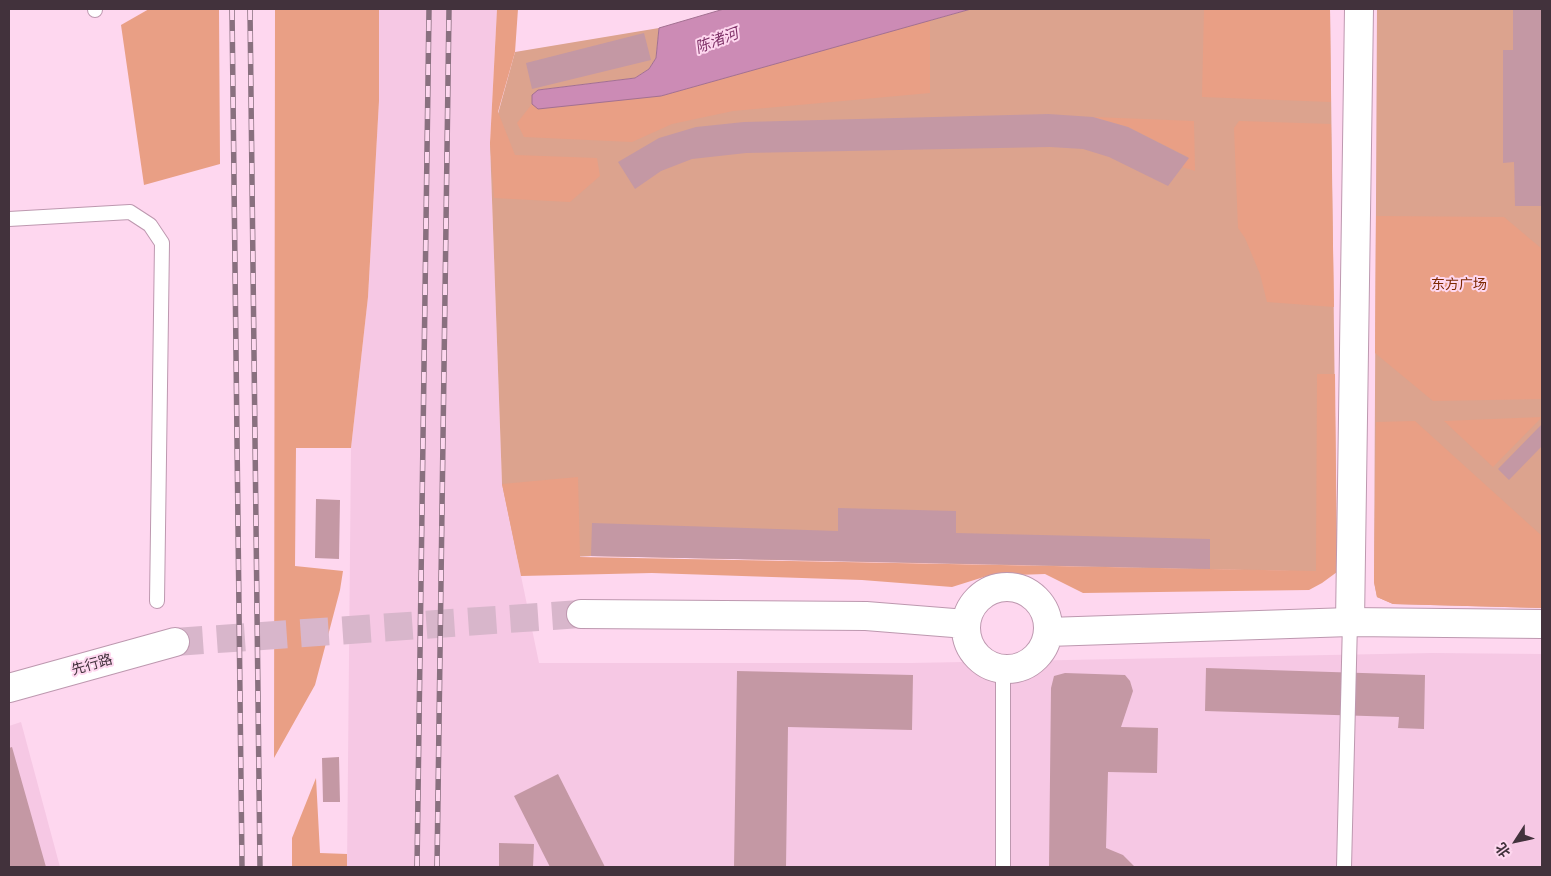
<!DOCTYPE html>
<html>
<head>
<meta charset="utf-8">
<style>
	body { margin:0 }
	#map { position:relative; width:1551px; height:876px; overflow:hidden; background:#fed7ef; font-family:Figtree,"Noto Sans SC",sans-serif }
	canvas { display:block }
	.frame { position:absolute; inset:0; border:10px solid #42323c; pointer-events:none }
	.north { position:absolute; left:1491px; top:816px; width:50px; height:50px; -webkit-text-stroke:4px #fed7ef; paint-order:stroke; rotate:235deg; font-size:14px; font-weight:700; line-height:20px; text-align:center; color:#42323c }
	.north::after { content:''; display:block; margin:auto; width:18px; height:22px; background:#42323c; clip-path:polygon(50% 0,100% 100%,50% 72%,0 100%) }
</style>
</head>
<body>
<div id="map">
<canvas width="1551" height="876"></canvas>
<div class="frame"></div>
<div class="north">北</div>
</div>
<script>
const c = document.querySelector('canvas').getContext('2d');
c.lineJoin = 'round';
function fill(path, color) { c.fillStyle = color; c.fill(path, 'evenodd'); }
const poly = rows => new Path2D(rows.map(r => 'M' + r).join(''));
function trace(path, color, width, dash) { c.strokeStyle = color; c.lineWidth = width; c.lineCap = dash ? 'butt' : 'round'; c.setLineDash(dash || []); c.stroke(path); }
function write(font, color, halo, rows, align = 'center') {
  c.font = font + ' Figtree,"Noto Sans SC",sans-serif'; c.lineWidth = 4; c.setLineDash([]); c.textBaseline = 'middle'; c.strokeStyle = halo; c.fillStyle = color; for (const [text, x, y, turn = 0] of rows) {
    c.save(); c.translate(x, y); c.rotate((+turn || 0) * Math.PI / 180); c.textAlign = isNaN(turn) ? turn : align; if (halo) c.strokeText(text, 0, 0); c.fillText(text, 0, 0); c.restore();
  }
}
const built = poly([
	[379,9,497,9,490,143,502,484,539,663,911,663,1433,653,1542,654,1542,867,347,867,351,448,368,297,379,101],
	[21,722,60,867,9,867,9,726]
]);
const green = poly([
	[971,9,1330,9,1337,572,591,556,518,560,502,484,490,143,515,52,659,28,656,58,649,69,635,78,538,90,661,96],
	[1377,9,1542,9,1542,608,1393,604,1377,597,1374,582]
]);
const forest = poly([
	[149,9,219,9,220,164,144,185,121,25],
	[275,9,379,9,379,101,368,297,351,448,296,448,295,566,343,571,340,590,315,685,274,758],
	[497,9,518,9,515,52,498,112,515,155,597,158,600,176,570,202,494,198,490,143],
	[1204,9,1330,9,1331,102,1202,97],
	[930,20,930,93,733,111,672,124,632,142,524,137,517,123,532,104,535,107,661,96],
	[1093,117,1194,121,1195,171,1182,167,1188,157,1128,127],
	[1239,121,1331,124,1334,307,1267,302,1260,274,1245,238,1238,228,1234,128],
	[1376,216,1504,217,1542,249,1542,399,1433,401,1375,353],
	[1317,374,1335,374,1337,572,1322,583,1309,590,1083,593,1045,574,987,576,952,587,862,580,652,573,521,576,502,484,578,477,580,557,1316,571],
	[1542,417,1493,467,1444,421],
	[1415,421,1542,536,1542,608,1393,604,1377,597,1374,582,1376,422],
	[316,778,320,853,347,854,347,867,292,867,292,838]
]);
const water = poly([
	[724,9,971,9,661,96,538,109,532,104,532,95,538,90,635,78,649,69,656,58,659,28,724,9]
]);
const building = poly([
	[1513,9,1542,9,1542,206,1515,206,1514,162,1503,163,1503,50,1513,50],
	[644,33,651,60,532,89,526,63],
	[1048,114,1093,117,1128,127,1189,158,1168,186,1109,157,1083,149,1050,147,746,153,692,159,661,171,635,189,618,162,659,138,696,127,744,122],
	[1542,424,1542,446,1509,480,1498,469],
	[316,499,340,500,339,559,315,558],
	[838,508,956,511,956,533,1210,539,1210,569,591,556,592,523,838,531],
	[1206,668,1425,675,1424,729,1398,728,1399,717,1205,711],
	[737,671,913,675,912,730,788,727,786,867,734,867],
	[1065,673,1125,675,1130,681,1133,691,1121,727,1158,728,1157,773,1108,772,1106,848,1123,855,1135,867,1049,867,1051,688,1054,676],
	[12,747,46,867,9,867,9,748],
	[339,757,340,802,323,802,322,758],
	[558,774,605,867,550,867,514,796],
	[499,843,534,844,533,867,499,867]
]);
const tertiaryTunnel = poly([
	[175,642,581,614]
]);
const service = poly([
	[95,10,95,9],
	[9,219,130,212,150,225,162,243,157,601],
	[1003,867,1003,669],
	[1344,867,1350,622]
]);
const minor = poly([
	[1350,622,1359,9]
]);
const tertiary = poly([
	'966 628a41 41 0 1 1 82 0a41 41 0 1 1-82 0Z',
	[581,614,866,616,966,624],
	[1048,632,1350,622,1542,624],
	[9,688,175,642]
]);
const rail = poly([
	[232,9,242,867],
	[250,9,260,867],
	[417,867,429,9],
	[437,867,449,9]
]);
const parkNames = [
	["东方广场",1459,285]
];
const streetNames = [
	["先行路",92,665,-16]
];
const waterNames = [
	["陈渚河",717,41,-21]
];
fill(built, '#f6c8e4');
fill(green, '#dca38e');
fill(forest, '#e99f85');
fill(water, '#cc8bb5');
trace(water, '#a37091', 1);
fill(building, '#c498a4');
trace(tertiaryTunnel, '#d8b6cb', 28, [28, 14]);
trace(service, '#bd98af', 16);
trace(minor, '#bd98af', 30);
trace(tertiary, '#bd98af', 30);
trace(service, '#fff', 14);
trace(minor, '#fff', 28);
trace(tertiary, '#fff', 28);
trace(rail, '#89707f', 5.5);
trace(rail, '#fed7ef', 4, [11]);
write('14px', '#7c2700', '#fed7ef', parkNames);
write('14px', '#42323c', '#fed7ef', streetNames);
write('italic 15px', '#7e3167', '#fed7ef', waterNames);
</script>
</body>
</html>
